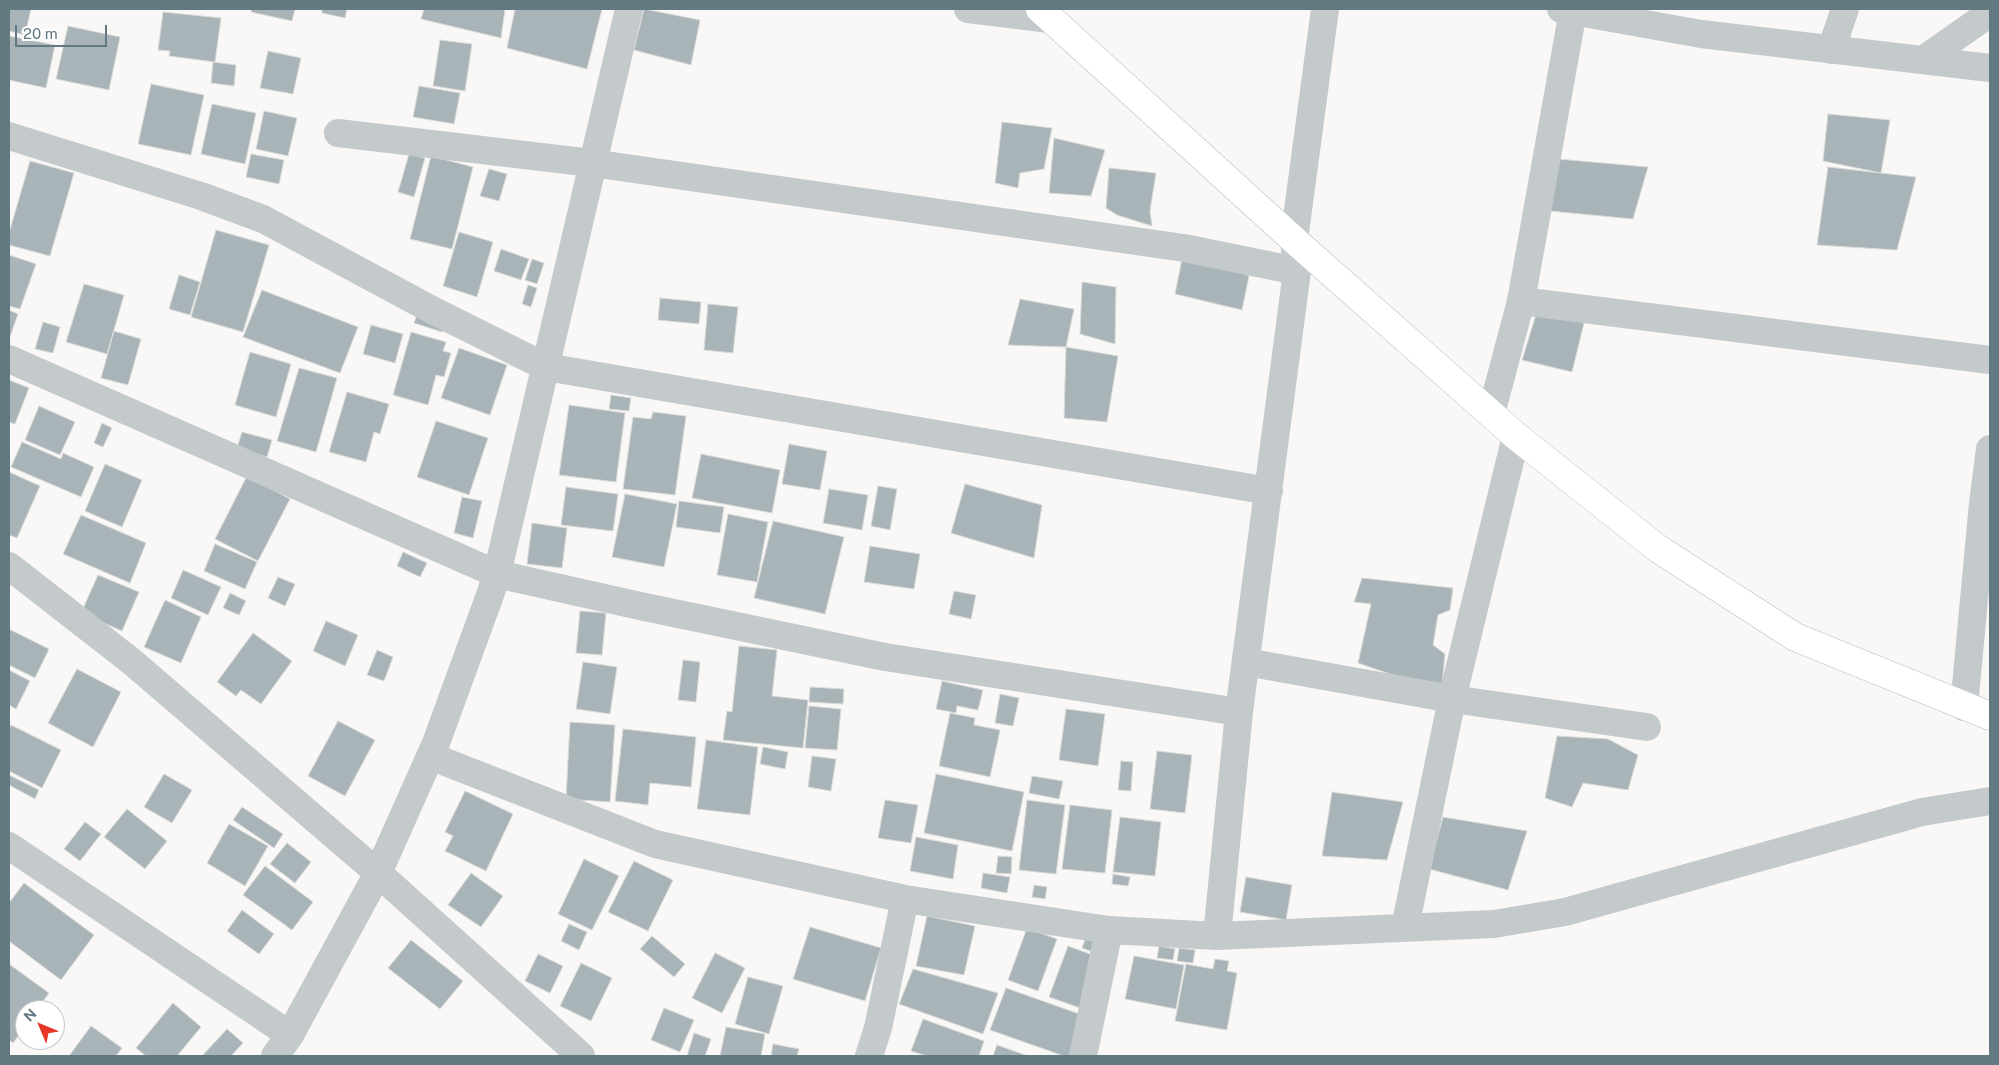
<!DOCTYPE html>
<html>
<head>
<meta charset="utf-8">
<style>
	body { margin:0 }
	#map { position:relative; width:1999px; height:1065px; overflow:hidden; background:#f9f8f6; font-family:"Public Sans",sans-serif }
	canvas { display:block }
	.frame { position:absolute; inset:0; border:10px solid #637982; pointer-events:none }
	.north { position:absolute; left:15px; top:1000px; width:50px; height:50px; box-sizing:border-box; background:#fff; border:1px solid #c1c9cd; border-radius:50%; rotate:315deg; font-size:14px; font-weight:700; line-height:20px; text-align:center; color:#637982 }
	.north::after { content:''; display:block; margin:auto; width:18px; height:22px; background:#e83726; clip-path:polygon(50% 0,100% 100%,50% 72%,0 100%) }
	.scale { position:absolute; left:15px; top:25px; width:92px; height:22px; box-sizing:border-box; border:2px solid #637982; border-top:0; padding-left:6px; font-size:15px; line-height:18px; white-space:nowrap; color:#637982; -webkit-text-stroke:4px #fff; paint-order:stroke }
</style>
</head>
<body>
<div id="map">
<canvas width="1999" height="1065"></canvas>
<div class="frame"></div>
<div class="north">N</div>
<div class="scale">20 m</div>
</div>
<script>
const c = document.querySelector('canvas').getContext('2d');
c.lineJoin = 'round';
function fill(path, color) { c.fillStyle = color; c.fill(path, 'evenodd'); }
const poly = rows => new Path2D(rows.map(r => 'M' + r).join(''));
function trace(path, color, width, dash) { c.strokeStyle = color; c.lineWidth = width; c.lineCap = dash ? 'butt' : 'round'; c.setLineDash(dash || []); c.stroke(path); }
const building = poly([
	[9,9,31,9,25,35,9,31,9,9],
	[252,9,295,9,292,21,251,12,252,9],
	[322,9,347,9,345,18,322,13,322,9],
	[424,9,505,9,501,38,421,19,424,9],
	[515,9,602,9,587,69,507,48,515,9],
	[644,9,700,20,691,65,634,50,644,9],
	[163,12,221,18,215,62,169,56,170,51,158,50,163,12],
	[68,26,120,37,109,90,56,79,68,26],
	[9,36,55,45,46,88,9,80,9,36],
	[440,40,472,44,465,91,433,86,440,40],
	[268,51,301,58,293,94,260,88,268,51],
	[213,62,236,65,234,86,211,83,213,62],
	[151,84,204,95,191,155,138,144,151,84],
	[419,86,460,93,454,124,413,117,419,86],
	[212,104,256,113,245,164,201,154,212,104],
	[264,111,297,118,288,156,256,149,264,111],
	[1828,114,1890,120,1881,173,1823,161,1828,114],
	[1002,122,1052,128,1044,169,1020,173,1018,188,995,183,1002,122],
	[1054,138,1105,150,1091,196,1049,193,1054,138],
	[251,154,284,160,279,184,246,177,251,154],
	[409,154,425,158,414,197,398,192,409,154],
	[431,156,473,167,452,249,410,239,431,156],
	[1558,159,1648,167,1633,219,1550,211,1558,159],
	[30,161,74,173,50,256,9,245,9,233,30,161],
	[1828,167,1916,177,1897,250,1817,245,1828,167],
	[1109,168,1156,173,1150,211,1152,226,1117,215,1106,208,1109,168],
	[489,169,507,174,499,201,480,196,489,169],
	[216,230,269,245,243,332,191,317,216,230],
	[459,232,493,242,477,297,443,286,459,232],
	[501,249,529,259,521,280,494,271,501,249],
	[1184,249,1249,276,1242,310,1175,294,1184,249],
	[9,255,36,264,20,309,9,306,9,255],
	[532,259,544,263,537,284,525,280,532,259],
	[179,275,200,282,190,315,169,309,179,275],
	[1082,282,1116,287,1115,344,1080,334,1082,282],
	[84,284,124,295,107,354,66,342,84,284],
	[528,285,537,288,531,307,522,304,528,285],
	[262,290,358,327,340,373,243,337,262,290],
	[660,298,701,302,699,324,658,320,660,298],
	[1020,299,1074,309,1066,347,1008,345,1020,299],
	[708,304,738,307,733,353,704,350,708,304],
	[1538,308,1586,315,1572,372,1522,360,1538,308],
	[9,310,18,314,9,340,9,310],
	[418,311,446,320,442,332,414,323,418,311],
	[43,322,60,327,53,353,35,349,43,322],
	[371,325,403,334,395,363,363,354,371,325],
	[114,331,141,339,128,385,101,378,114,331],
	[411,332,446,342,443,351,451,353,444,377,436,375,428,405,393,395,411,332],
	[1066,347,1118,356,1107,422,1064,418,1066,347],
	[459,348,507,365,490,415,441,398,459,348],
	[250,352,291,364,276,417,235,405,250,352],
	[299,368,337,378,316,452,277,441,299,368],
	[9,380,29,388,15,424,9,422,9,380],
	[347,392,389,404,380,434,374,432,366,462,329,452,347,392],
	[611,395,631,398,629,411,609,409,611,395],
	[569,405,625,413,616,482,559,475,569,405],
	[39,406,75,422,60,455,25,440,39,406],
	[653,412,686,416,675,495,623,489,633,417,651,419,653,412],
	[436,421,488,438,469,495,417,477,436,421],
	[102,423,112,428,103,447,94,443,102,423],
	[242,432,272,440,267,457,237,448,242,432],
	[22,442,61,459,63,453,94,467,81,497,11,467,22,442],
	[789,444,827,451,820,490,782,484,789,444],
	[701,454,780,470,772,513,692,498,701,454],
	[105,464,142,480,122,527,85,511,105,464],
	[9,472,40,486,17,538,9,535,9,472],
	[247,476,290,499,258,561,215,539,247,476],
	[965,484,1042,505,1034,558,951,533,965,484],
	[878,486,897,489,890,530,871,526,878,486],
	[566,487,618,494,613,531,561,525,566,487],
	[829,489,868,495,862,530,823,523,829,489],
	[625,494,677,504,664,567,612,557,625,494],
	[462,497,482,501,473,538,454,533,462,497],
	[679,501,724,507,720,533,676,527,679,501],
	[728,514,768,522,757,582,717,575,728,514],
	[81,515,146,543,130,583,63,554,81,515],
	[773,521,844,537,825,614,754,598,773,521],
	[532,523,567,528,562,568,527,564,532,523],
	[215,544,257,562,245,589,204,571,215,544],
	[870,546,920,554,914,589,864,582,870,546],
	[403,552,427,563,420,577,397,566,403,552],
	[183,570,221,587,208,615,171,598,183,570],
	[98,575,139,592,122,631,81,613,98,575],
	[278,577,295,584,285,606,268,598,278,577],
	[1362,578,1453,588,1450,610,1438,615,1433,645,1445,654,1442,685,1422,685,1358,663,1371,604,1354,602,1362,578],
	[954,591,976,595,971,619,949,614,954,591],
	[230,593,246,601,239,615,223,608,230,593],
	[165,600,201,617,181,663,144,647,165,600],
	[580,611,606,613,602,655,576,653,580,611],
	[326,621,358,635,345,666,313,651,326,621],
	[9,629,49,649,35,678,9,665,9,629],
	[253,633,292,661,261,704,241,690,236,696,217,682,253,633],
	[739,646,777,650,772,696,808,700,803,748,723,740,727,711,732,712,739,646],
	[377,650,393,657,384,681,367,675,377,650],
	[683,660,700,662,696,702,678,700,683,660],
	[583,662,617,667,610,714,576,709,583,662],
	[77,669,121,692,93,747,48,723,77,669],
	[9,670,30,681,16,709,9,705,9,670],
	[942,681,983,690,978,710,957,706,956,713,936,709,942,681],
	[810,687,844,689,843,704,809,702,810,687],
	[1000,694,1019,698,1013,726,995,723,1000,694],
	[809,706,841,709,837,750,805,748,809,706],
	[1066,709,1105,714,1098,766,1059,760,1066,709],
	[950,713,975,718,974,725,1000,730,990,777,939,766,950,713],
	[338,721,375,740,345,796,308,776,338,721],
	[570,722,615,725,610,802,566,799,570,722],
	[11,725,61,750,42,788,9,771,9,730,11,725],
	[623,729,696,737,691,787,650,783,648,805,615,801,623,729],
	[1557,736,1608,739,1638,755,1628,790,1583,783,1572,807,1545,798,1557,736],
	[706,740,758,747,750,815,697,809,706,740],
	[763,747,788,752,785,769,760,764,763,747],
	[1157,751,1192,755,1185,813,1150,809,1157,751],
	[812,756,836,759,831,791,808,787,812,756],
	[1121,761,1133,762,1131,791,1118,790,1121,761],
	[164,774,192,790,172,823,144,807,164,774],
	[936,774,1024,792,1012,851,924,833,936,774],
	[9,775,39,790,35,799,9,785,9,775],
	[1032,776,1063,781,1059,799,1029,793,1032,776],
	[465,791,513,814,486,871,445,851,453,836,445,832,465,791],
	[1332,792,1403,802,1387,860,1322,856,1332,792],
	[885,800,918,805,911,843,878,838,885,800],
	[1027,800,1065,805,1056,874,1019,870,1027,800],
	[1070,805,1112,810,1105,873,1062,869,1070,805],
	[242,807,283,834,274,848,233,820,242,807],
	[127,809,167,841,145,869,104,837,127,809],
	[1120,817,1161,822,1155,876,1113,872,1120,817],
	[1443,817,1527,831,1508,890,1429,869,1443,817],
	[85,822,101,834,80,861,64,849,85,822],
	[229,824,268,846,245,886,207,863,229,824],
	[916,837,958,845,953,879,910,871,916,837],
	[287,843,311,862,295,883,270,864,287,843],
	[998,856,1012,857,1011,874,996,873,998,856],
	[584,859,619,876,592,930,558,914,584,859],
	[634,861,673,880,648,931,608,912,634,861],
	[265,866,313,902,292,930,243,895,265,866],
	[471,873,503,896,481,927,448,905,471,873],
	[983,873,1010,877,1007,893,981,888,983,873],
	[1113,874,1130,877,1128,886,1112,884,1113,874],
	[1246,877,1292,885,1286,920,1240,912,1246,877],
	[24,883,94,935,61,980,9,941,9,903,24,883],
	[1034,885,1047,887,1045,899,1032,897,1034,885],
	[242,910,274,934,259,954,227,931,242,910],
	[927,916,975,926,964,975,916,966,927,916],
	[569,924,587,932,579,950,561,941,569,924],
	[810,927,881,948,865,1001,793,979,810,927],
	[1027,928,1057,939,1038,991,1008,980,1027,928],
	[652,936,685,964,674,977,640,949,652,936],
	[1086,937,1104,943,1100,955,1082,948,1086,937],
	[411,940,463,981,440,1009,388,968,411,940],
	[1068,946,1101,958,1083,1009,1049,997,1068,946],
	[1159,946,1175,949,1173,960,1157,958,1159,946],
	[1179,948,1195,950,1193,963,1177,961,1179,948],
	[715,953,745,968,722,1013,692,998,715,953],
	[538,954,563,966,550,993,525,981,538,954],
	[1134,956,1184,965,1176,1009,1125,999,1134,956],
	[1215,959,1229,961,1227,971,1237,973,1227,1030,1175,1021,1186,964,1213,969,1215,959],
	[581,963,612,978,591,1021,560,1006,581,963],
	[9,964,49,993,37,1010,25,1010,25,1027,13,1043,9,1040,9,964],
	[913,969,998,993,983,1034,899,1004,913,969],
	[748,977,783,986,769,1034,735,1024,748,977],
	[1006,988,1085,1016,1071,1056,1064,1056,990,1030,1006,988],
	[173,1003,201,1027,177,1056,146,1056,136,1048,173,1003],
	[664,1008,694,1020,680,1052,651,1040,664,1008],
	[923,1019,984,1041,979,1056,927,1056,911,1051,923,1019],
	[91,1026,122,1048,116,1056,69,1056,91,1026],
	[726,1027,765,1034,761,1056,720,1056,726,1027],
	[227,1029,243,1043,231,1056,202,1056,227,1029],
	[694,1033,711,1039,705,1056,687,1056,694,1033],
	[773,1044,799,1049,797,1056,771,1056,773,1044],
	[997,1045,1028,1056,993,1056,997,1045]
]);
const minor = poly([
	[968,9,1050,19],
	[1561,9,1701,34,1990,68],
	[1831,50,1845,9],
	[1923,60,1990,13],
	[338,133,592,163,1184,248,1297,271],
	[9,136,201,196,263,219,434,311,546,367,1269,491],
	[1521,301,1990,360],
	[9,359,497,574,640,606,885,657,1239,712],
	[1491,414,1521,301,1573,11],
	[9,566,131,661,378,873,581,1056],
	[1246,662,1452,699,1647,727],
	[1964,707,1983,503,1990,449],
	[430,756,655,844,905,899,1109,930,1217,936,1494,924,1565,912,1922,812,1990,801],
	[9,846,290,1035],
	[1405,927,1452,699,1516,436],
	[1217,936,1239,712,1297,271,1294,240,1325,9],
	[275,1056,290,1035,378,873,436,743,490,595,497,574,629,9],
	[869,1056,878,1028,905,899],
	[1083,1056,1109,930]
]);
const major = poly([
	[1040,9,1294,240,1516,436,1657,548,1795,637,1990,716]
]);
fill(building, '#a8b4b8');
trace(building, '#dadad8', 1);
trace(major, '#b7bdc0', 29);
trace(minor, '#c4c9cc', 28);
trace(major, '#fff', 28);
</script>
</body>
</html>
